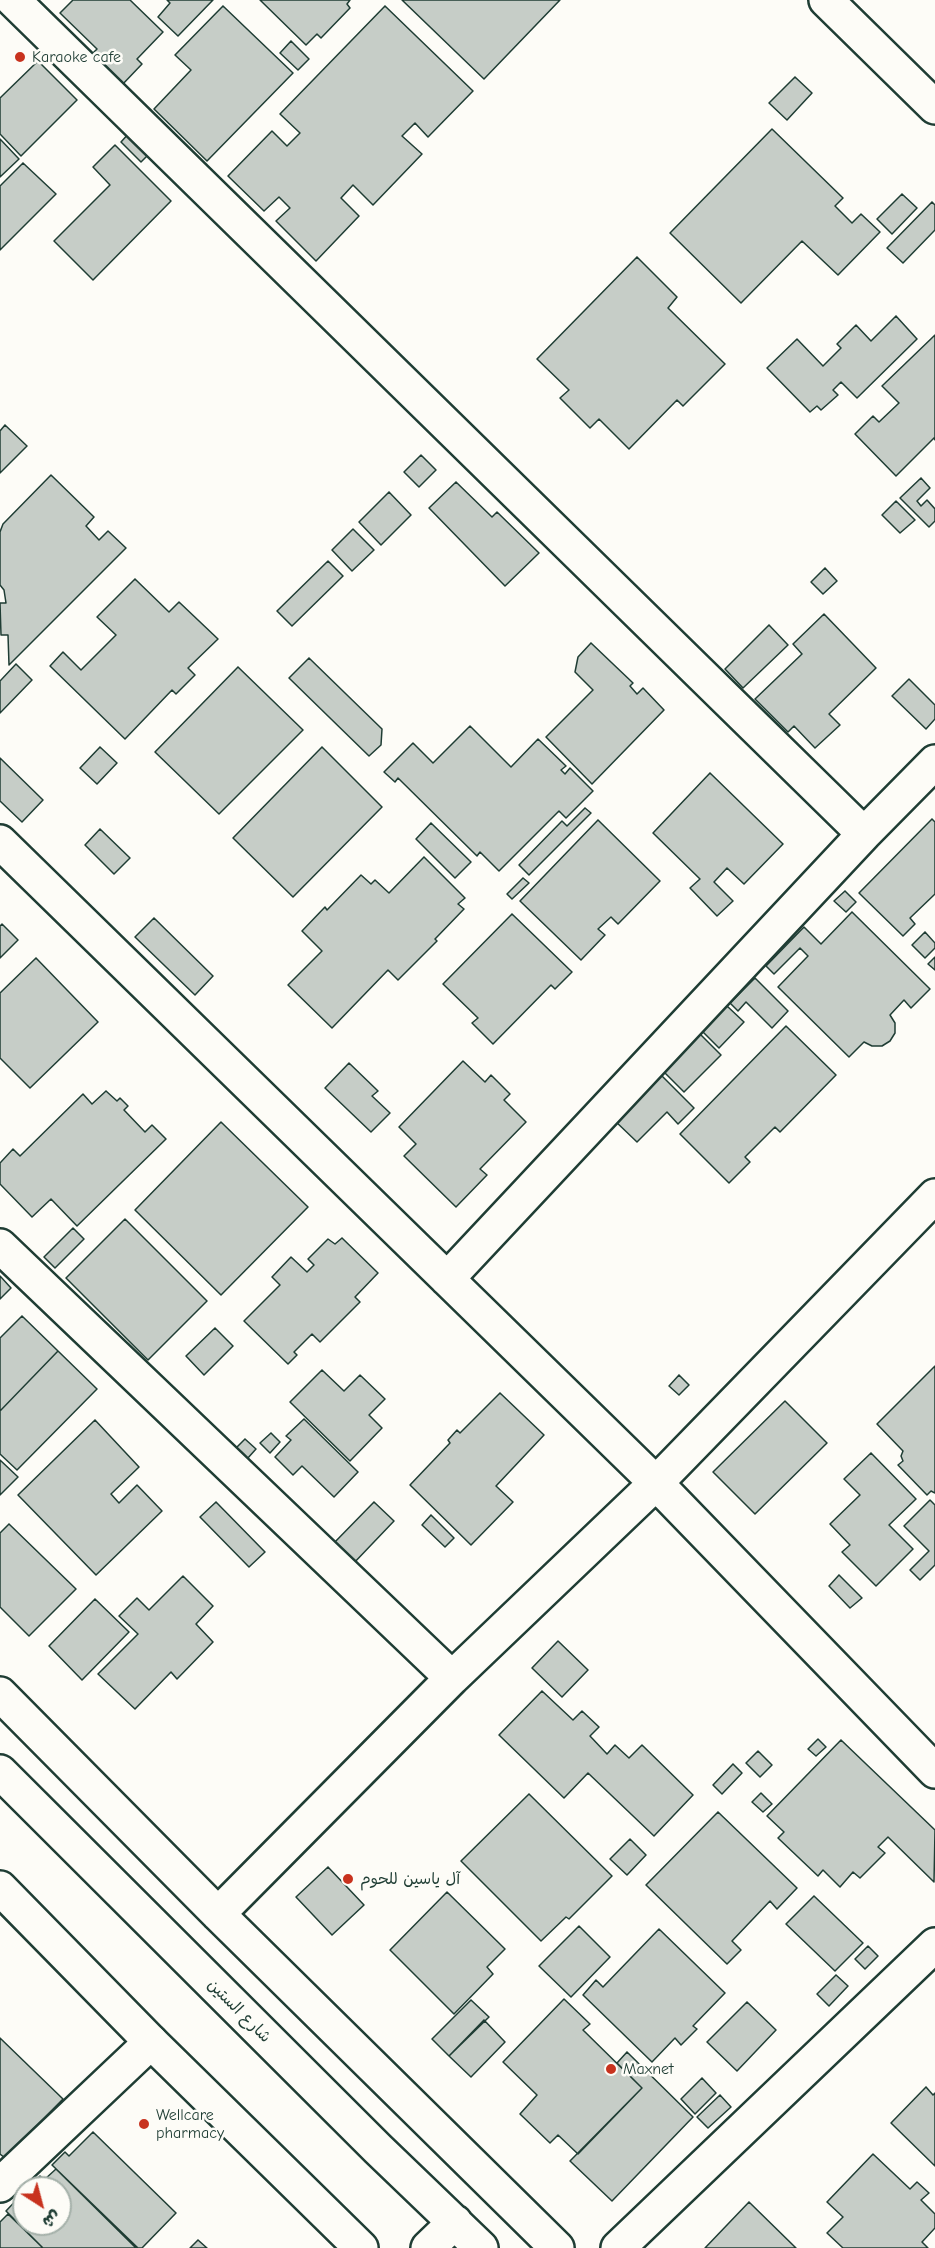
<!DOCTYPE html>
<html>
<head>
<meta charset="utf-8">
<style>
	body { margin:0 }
	#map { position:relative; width:935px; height:2248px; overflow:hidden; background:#fdfcf7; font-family:"Comic Neue","Playpen Sans Arabic",sans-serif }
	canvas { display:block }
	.north { position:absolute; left:12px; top:2176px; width:60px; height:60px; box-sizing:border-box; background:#fdfcf7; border:2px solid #a4b0a9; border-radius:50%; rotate:144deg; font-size:16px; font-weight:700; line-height:24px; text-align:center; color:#1f3d34 }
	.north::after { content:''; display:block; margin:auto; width:21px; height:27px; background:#c8321e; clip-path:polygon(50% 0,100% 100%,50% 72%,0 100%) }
</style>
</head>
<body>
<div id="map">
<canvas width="935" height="2248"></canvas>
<div class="north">ش</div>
</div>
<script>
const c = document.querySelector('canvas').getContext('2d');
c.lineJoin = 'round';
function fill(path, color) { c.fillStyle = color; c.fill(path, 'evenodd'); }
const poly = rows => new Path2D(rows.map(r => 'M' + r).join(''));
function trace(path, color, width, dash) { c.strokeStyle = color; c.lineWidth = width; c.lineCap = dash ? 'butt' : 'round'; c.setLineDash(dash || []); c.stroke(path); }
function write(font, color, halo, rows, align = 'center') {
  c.font = font + ' "Comic Neue","Playpen Sans Arabic",sans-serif'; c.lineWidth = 5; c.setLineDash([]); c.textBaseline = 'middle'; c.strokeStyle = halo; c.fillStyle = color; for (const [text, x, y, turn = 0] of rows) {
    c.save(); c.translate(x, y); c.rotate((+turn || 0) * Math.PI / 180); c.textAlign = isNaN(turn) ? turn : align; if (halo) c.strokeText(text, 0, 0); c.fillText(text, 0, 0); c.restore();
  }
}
const building = poly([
	[73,0,130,0,163,32,137,59,142,64,121,86,90,56,97,49,60,13,73,0],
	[167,0,213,0,178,36,158,17,170,3,167,0],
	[260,0,350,0,347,4,350,8,321,38,317,34,306,45,260,0],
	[402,0,560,0,484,79,402,0],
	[223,6,293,73,207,161,154,109,191,70,175,55,223,6],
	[385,6,473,91,428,137,415,123,402,136,422,154,373,205,353,185,341,198,359,216,316,261,276,221,290,208,279,197,264,211,228,176,272,131,287,146,300,133,280,114,385,6],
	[291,41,309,59,298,70,280,53,291,41],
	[38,61,77,100,21,156,0,134,0,98,38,61],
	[795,77,812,93,787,120,769,103,795,77],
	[772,129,843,198,835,206,852,223,861,214,880,232,838,275,802,241,741,303,670,233,772,129],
	[130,132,151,152,141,162,121,142,130,132],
	[0,139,19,159,0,177,0,139],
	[115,145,171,201,93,280,54,241,110,185,93,167,115,145],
	[23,163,56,194,0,250,0,186,23,163],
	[902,194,917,208,892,234,877,219,902,194],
	[932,202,935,205,935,230,903,263,887,248,932,202],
	[637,257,677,297,668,308,725,364,683,406,677,400,629,449,599,419,590,428,560,398,569,390,537,359,637,257],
	[896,316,917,339,857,398,841,382,833,390,838,395,821,410,817,406,810,412,767,368,797,339,823,366,841,348,837,344,856,325,871,341,896,316],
	[935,335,935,440,934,438,896,476,855,434,873,416,879,422,899,403,882,386,935,335],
	[5,425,27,446,0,473,0,431,5,425],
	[421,455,436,470,419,487,404,472,421,455],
	[51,475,94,517,86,526,99,540,108,531,126,548,9,665,8,635,1,635,0,603,6,603,4,590,0,585,0,532,3,524,51,475],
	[921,478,930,488,917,501,921,506,927,500,935,509,935,521,929,527,900,498,921,478],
	[456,482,492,517,497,512,539,553,505,586,429,508,456,482],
	[389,492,411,515,381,545,359,522,389,492],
	[896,501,915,520,900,533,882,515,896,501],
	[353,529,374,550,352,571,332,550,353,529],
	[328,561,343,576,292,626,277,611,328,561],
	[825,568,837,581,823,594,811,582,825,568],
	[135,579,169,612,179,602,218,639,188,668,195,675,176,694,172,690,125,739,50,666,63,652,81,670,116,635,97,617,135,579],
	[824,614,876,668,829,714,840,725,815,748,794,726,788,732,755,699,802,654,793,644,824,614],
	[769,625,788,645,743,688,725,669,769,625],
	[591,643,633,683,630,686,637,694,643,688,664,710,592,784,546,737,593,690,575,672,578,657,591,643],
	[309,658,382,729,381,745,369,756,289,678,309,658],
	[16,664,32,680,0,713,0,681,16,664],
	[238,667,303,730,219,814,155,752,238,667],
	[909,679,935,705,935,719,926,729,892,696,909,679],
	[470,726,511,767,538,739,566,766,561,770,565,774,570,768,593,791,566,818,559,811,499,871,480,852,477,856,398,778,395,782,384,772,413,743,433,763,470,726],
	[100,747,117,763,97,784,80,768,100,747],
	[322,747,382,807,293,897,233,838,322,747],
	[0,758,43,800,22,822,0,801,0,758],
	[710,773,783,844,744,884,727,868,714,882,733,901,717,916,690,888,700,879,653,833,710,773],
	[585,808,591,813,529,875,519,865,562,821,567,826,585,808],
	[932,819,935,822,935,894,910,918,915,924,903,936,859,893,932,819],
	[598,820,660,881,618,924,611,917,598,929,605,935,581,960,520,901,598,820],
	[431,823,471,862,455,878,416,839,431,823],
	[100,829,130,858,114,874,85,845,100,829],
	[424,857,465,898,458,904,464,909,435,939,437,941,398,980,388,970,332,1028,288,985,322,951,302,931,325,907,327,910,361,875,371,884,375,880,389,893,424,857],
	[523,878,529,883,512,899,507,894,523,878],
	[845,891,856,902,846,912,834,901,845,891],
	[852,912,930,989,911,1008,904,1000,890,1015,895,1023,895,1033,890,1041,882,1046,872,1046,864,1042,849,1057,778,987,808,956,800,948,774,974,766,966,804,927,821,944,852,912],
	[512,914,572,972,555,989,551,985,493,1044,472,1023,478,1018,443,984,512,914],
	[154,918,213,976,195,995,135,937,154,918],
	[2,924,18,940,0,958,0,926,2,924],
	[925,932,935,943,935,948,925,958,912,945,925,932],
	[935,957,935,970,928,964,935,957],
	[36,958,98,1022,30,1088,0,1058,0,993,36,958],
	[755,978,788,1011,772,1028,746,1002,738,1011,730,1003,755,978],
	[727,1006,744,1022,719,1048,702,1031,727,1006],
	[786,1026,836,1075,780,1132,775,1127,745,1157,750,1162,729,1183,680,1134,786,1026],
	[699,1033,721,1055,684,1092,662,1070,699,1033],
	[463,1061,485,1082,491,1075,510,1094,504,1100,526,1122,480,1169,487,1175,456,1207,404,1156,416,1144,399,1127,463,1061],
	[349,1063,378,1091,372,1096,390,1113,371,1132,325,1088,349,1063],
	[659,1073,694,1108,678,1124,667,1112,637,1142,613,1119,659,1073],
	[106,1091,117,1101,120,1098,128,1106,124,1110,145,1132,152,1125,166,1139,77,1226,51,1199,32,1217,0,1184,0,1163,13,1149,20,1156,83,1094,92,1104,106,1091],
	[221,1122,308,1207,221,1295,135,1210,221,1122],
	[125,1219,207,1301,148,1360,66,1278,125,1219],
	[73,1228,84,1239,55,1268,44,1257,73,1228],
	[342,1238,378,1273,355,1297,360,1302,320,1342,312,1334,294,1352,297,1355,288,1364,244,1321,280,1285,272,1277,291,1257,307,1272,314,1265,308,1259,328,1239,335,1244,342,1238],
	[0,1276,11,1288,0,1299,0,1276],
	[22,1316,58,1351,0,1411,0,1338,22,1316],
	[215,1328,233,1346,204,1375,186,1356,215,1328],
	[58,1351,97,1389,17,1470,0,1454,0,1411,58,1351],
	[935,1366,935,1493,931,1491,927,1495,898,1465,903,1461,901,1456,903,1451,877,1424,935,1366],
	[322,1370,344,1391,360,1375,385,1399,369,1415,382,1428,350,1461,290,1402,322,1370],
	[679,1375,689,1385,679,1395,669,1386,679,1375],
	[500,1393,544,1435,496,1486,513,1502,471,1545,410,1485,450,1443,448,1440,457,1430,460,1433,500,1393],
	[785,1401,827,1443,755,1514,713,1472,785,1401],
	[304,1419,358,1472,334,1497,302,1466,293,1475,275,1457,291,1440,286,1436,304,1419],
	[95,1420,139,1467,111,1494,119,1503,137,1485,162,1511,96,1575,18,1495,95,1420],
	[271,1433,280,1442,270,1453,260,1443,271,1433],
	[245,1439,256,1449,247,1459,236,1448,245,1439],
	[871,1453,916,1499,889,1525,913,1549,876,1586,842,1552,850,1545,830,1524,860,1495,844,1479,871,1453],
	[0,1460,18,1477,0,1495,0,1460],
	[930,1500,935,1505,935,1565,920,1580,910,1570,929,1551,904,1526,930,1500],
	[216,1502,265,1552,249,1567,200,1517,216,1502],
	[374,1502,394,1521,352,1565,332,1545,374,1502],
	[431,1515,454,1538,445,1547,422,1525,431,1515],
	[9,1524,76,1589,29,1636,0,1607,0,1533,9,1524],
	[839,1575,862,1598,850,1608,829,1586,839,1575],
	[183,1576,213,1606,196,1624,213,1642,177,1679,171,1672,135,1709,98,1674,138,1634,119,1616,137,1598,149,1610,183,1576],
	[95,1599,129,1632,82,1680,49,1646,95,1599],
	[558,1641,588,1670,562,1697,532,1668,558,1641],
	[542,1691,573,1720,582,1711,599,1727,590,1736,607,1754,615,1745,629,1758,642,1745,693,1795,654,1836,588,1773,564,1798,499,1735,542,1691],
	[818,1739,826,1747,816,1756,808,1749,818,1739],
	[841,1740,935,1830,934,1882,888,1837,878,1847,885,1853,860,1878,853,1872,840,1887,823,1870,818,1876,778,1838,784,1832,767,1816,841,1740],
	[758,1751,772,1765,760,1777,746,1763,758,1751],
	[733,1764,742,1773,722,1794,713,1785,733,1764],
	[761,1793,772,1804,763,1812,752,1802,761,1793],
	[529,1794,612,1876,569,1919,566,1917,541,1941,461,1861,529,1794],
	[718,1812,797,1888,777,1909,770,1901,732,1941,741,1950,727,1964,646,1885,718,1812],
	[630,1839,646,1855,627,1875,610,1859,630,1839],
	[328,1867,364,1905,332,1935,296,1897,328,1867],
	[447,1892,505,1949,487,1967,493,1974,454,2014,390,1950,447,1892],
	[814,1896,863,1943,835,1971,786,1924,814,1896],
	[579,1926,610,1957,571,1997,539,1966,579,1926],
	[659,1929,725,1993,693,2026,697,2029,681,2045,675,2038,652,2062,583,1995,596,1980,603,1987,659,1929],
	[868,1946,878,1956,865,1969,855,1959,868,1946],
	[836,1975,848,1986,829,2006,817,1994,836,1975],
	[564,1999,590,2024,583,2030,642,2088,578,2154,558,2135,550,2143,520,2114,537,2095,503,2062,564,1999],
	[471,2000,489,2017,449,2056,432,2039,471,2000],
	[747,2002,776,2030,737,2071,707,2042,747,2002],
	[484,2020,505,2042,471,2077,449,2056,484,2020],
	[0,2038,63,2099,5,2158,0,2154,0,2038],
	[627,2052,693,2117,612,2201,570,2161,642,2088,617,2063,627,2052],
	[702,2078,716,2093,695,2114,681,2099,702,2078],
	[926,2087,933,2095,935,2093,935,2166,891,2123,926,2087],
	[720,2095,731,2107,708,2128,697,2117,720,2095],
	[93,2132,176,2213,142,2248,138,2248,52,2165,65,2152,69,2156,93,2132],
	[873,2154,910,2189,917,2182,929,2193,921,2200,935,2214,935,2228,922,2242,928,2248,843,2248,827,2233,843,2217,827,2202,873,2154],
	[56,2169,136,2248,43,2248,6,2211,24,2192,24,2224,60,2224,60,2188,28,2188,40,2176,44,2180,56,2169],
	[749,2202,796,2248,705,2248,749,2202],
	[8,2214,43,2248,0,2248,0,2222,8,2214],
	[198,2240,207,2248,190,2248,198,2240]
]);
const minor = poly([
	[13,0,864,834],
	[826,0,935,107],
	[0,842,656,1483,935,1771],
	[0,1246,452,1678],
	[447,1279,864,834,935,762],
	[0,1694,218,1914,557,2248],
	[218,1914,452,1678,656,1483,935,1196],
	[0,2185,151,2042],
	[618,2248,935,1945]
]);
const major = poly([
	[0,1772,378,2149,481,2248],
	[0,1888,151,2042,361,2248],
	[428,2248,455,2222]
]);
const markers = [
	[20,57,6,"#c8321e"],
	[348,1879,6,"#c8321e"],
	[611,2069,6,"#c8321e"],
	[144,2124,6,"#c8321e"]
];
const poiNames = [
	["Karaoke cafe",32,57],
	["آل ياسين للحوم",360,1879],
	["Maxnet",623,2069],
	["Wellcare",156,2115],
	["pharmacy",156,2133]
];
const streetNames = [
	["شارع الستين",239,2011,45]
];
fill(building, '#c6cdc7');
trace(building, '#1f3d34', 1.5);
trace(minor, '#1f3d34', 38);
trace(major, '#1f3d34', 38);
trace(minor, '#fdfcf7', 33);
trace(major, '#fdfcf7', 33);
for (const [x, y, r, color] of markers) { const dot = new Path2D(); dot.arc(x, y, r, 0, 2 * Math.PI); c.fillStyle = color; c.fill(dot); trace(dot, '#fdfcf7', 2); }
write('16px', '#1f3d34', '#fdfcf7', poiNames, 'left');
write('16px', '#1f3d34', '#fdfcf7', streetNames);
</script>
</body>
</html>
